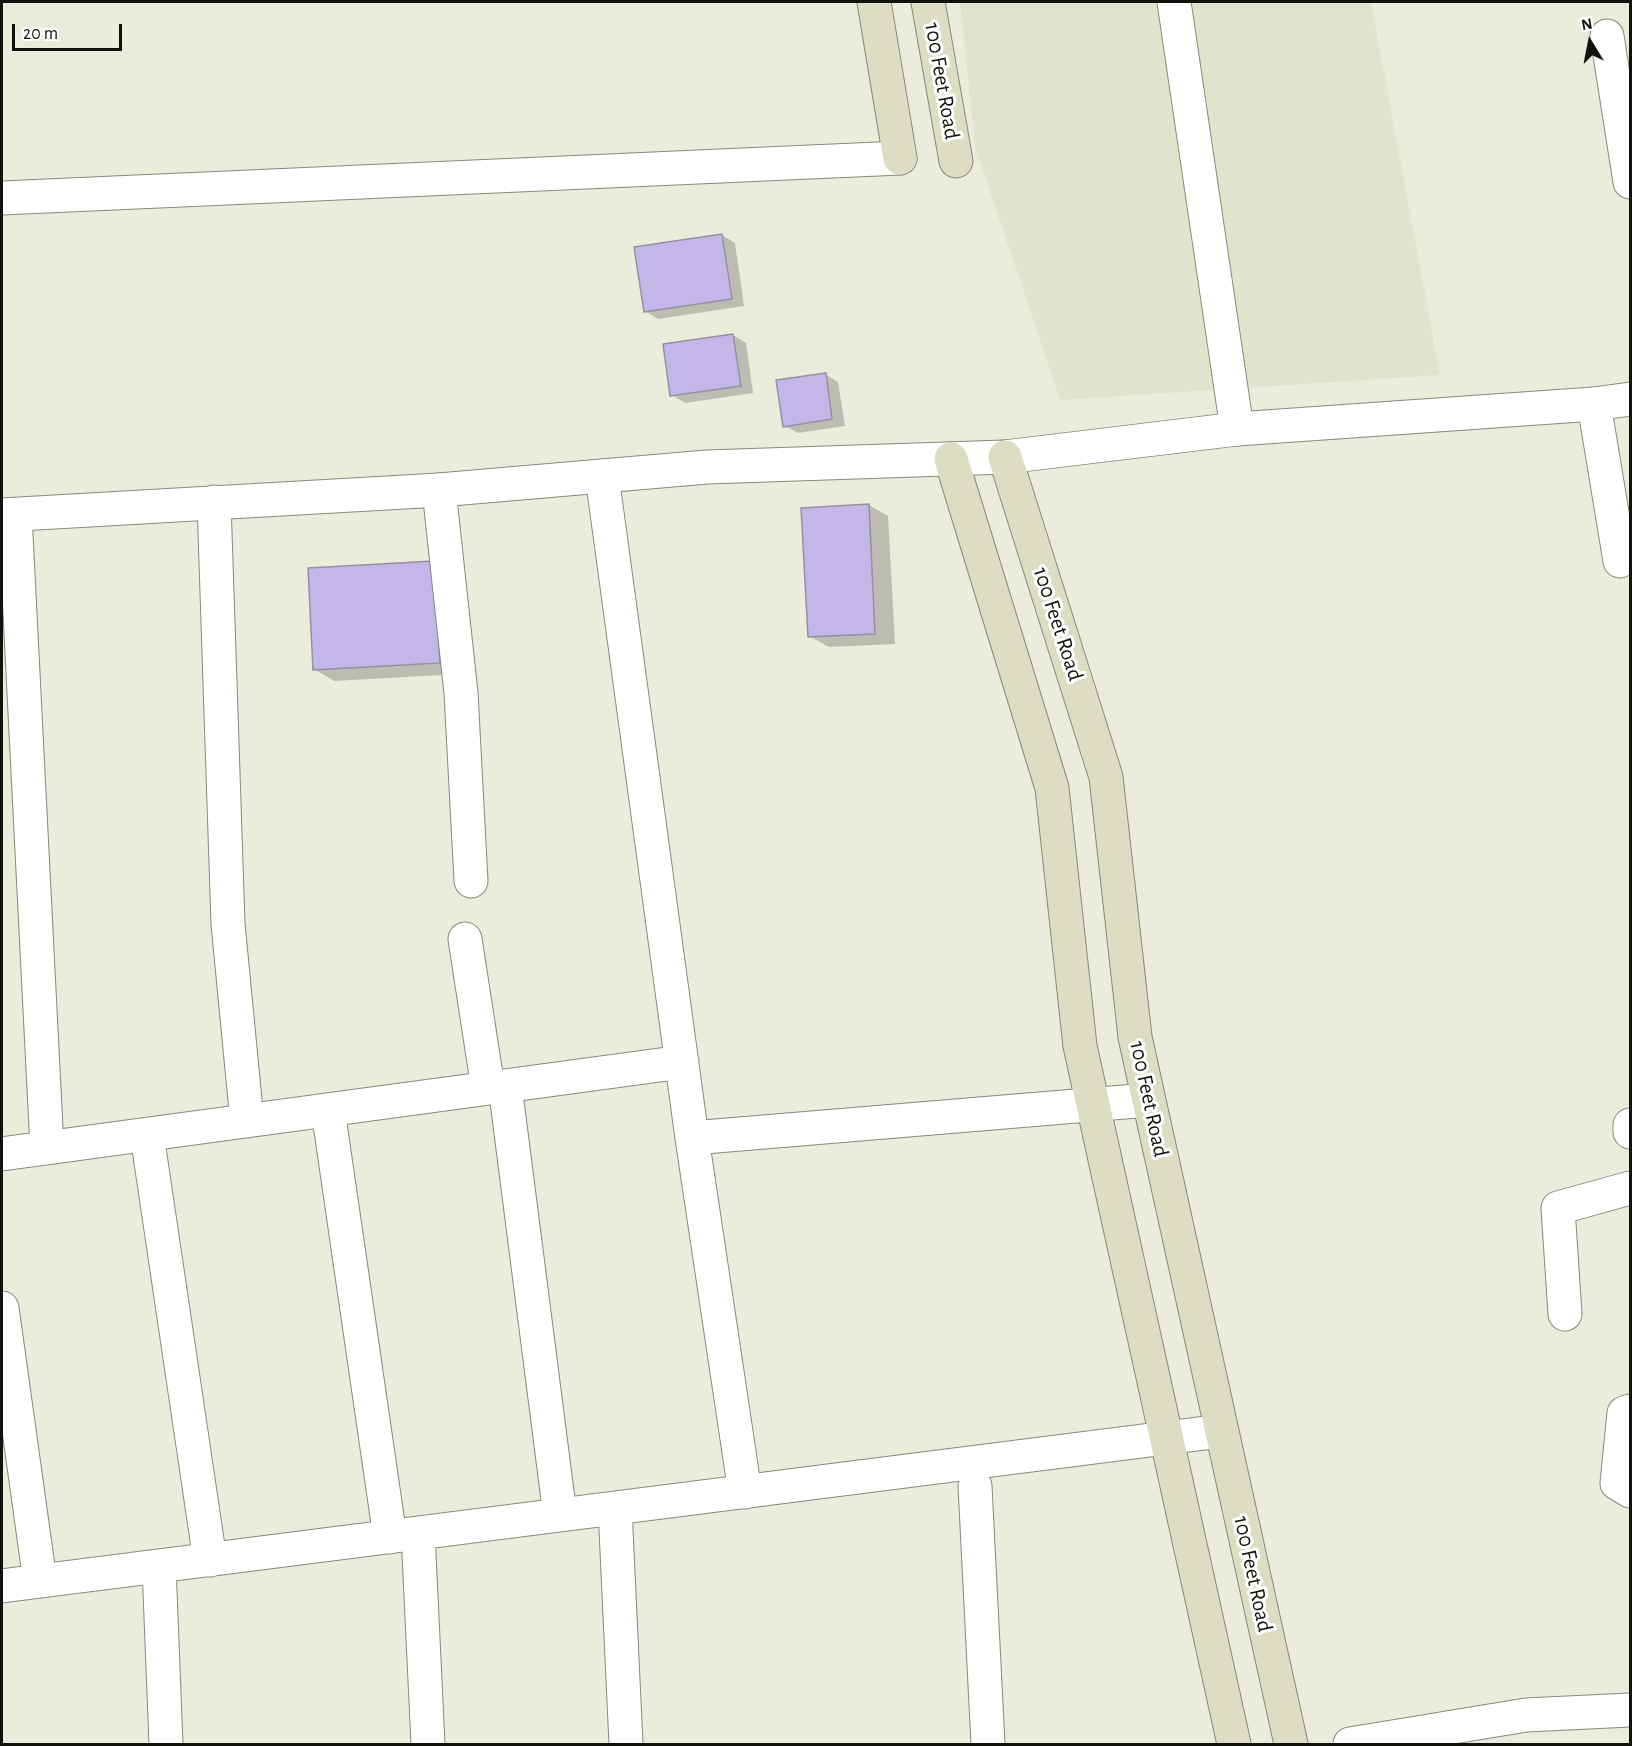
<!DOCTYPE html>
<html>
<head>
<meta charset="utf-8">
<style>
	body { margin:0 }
	#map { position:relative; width:1632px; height:1746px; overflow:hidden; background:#ececdd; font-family:"Alegreya Sans",sans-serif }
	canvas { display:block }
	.frame { position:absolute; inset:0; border:3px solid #12120d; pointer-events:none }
	.north { position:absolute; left:1560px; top:12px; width:60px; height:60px; -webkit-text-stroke:4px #fff; paint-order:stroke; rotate:350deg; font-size:16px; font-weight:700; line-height:24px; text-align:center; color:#12120d }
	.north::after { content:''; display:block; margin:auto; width:21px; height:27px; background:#12120d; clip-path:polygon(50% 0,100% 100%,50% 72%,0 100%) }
	.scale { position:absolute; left:12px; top:24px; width:110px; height:27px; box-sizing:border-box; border:3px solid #12120d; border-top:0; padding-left:8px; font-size:18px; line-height:21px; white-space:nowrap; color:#12120d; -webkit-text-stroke:4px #fff; paint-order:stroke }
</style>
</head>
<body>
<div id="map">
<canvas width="1632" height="1746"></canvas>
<div class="frame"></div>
<div class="north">N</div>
<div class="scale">20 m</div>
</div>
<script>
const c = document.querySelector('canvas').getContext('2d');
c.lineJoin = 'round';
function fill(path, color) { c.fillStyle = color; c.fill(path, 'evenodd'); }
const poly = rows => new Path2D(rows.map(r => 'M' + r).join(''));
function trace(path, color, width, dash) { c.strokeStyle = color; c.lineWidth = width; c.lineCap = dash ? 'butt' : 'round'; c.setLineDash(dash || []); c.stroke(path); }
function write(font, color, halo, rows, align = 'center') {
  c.font = font + ' "Alegreya Sans",sans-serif'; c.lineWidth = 6; c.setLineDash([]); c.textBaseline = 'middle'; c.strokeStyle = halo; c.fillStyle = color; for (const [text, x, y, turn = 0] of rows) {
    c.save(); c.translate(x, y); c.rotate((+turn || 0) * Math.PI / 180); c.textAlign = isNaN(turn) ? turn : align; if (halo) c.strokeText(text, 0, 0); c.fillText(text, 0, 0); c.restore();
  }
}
const built = poly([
	[960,2,1371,2,1440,375,1060,400,975,147]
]);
const shadow = poly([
	[722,235,735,243,744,306,658,319,645,311],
	[733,335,746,343,753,393,685,403,672,395],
	[825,374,838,382,845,426,798,433,785,426],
	[869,505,888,516,895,644,829,647,809,636],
	[434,563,459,674,334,681,314,669]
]);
const building = poly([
	[722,234,732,299,644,312,634,247,722,234],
	[733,334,741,386,670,396,663,344,733,334],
	[826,373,832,419,783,427,776,380,826,373],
	[869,504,875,634,808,637,801,508,869,504],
	[434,561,440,663,313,670,308,568,434,561]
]);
const minor = poly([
	[1174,2,1237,429],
	[1607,36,1630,182],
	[2,198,900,158],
	[1594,404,1620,561],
	[602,476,692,1138,745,1492],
	[439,490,461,693,471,881],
	[214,502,228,924,247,1121],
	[15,515,47,1148],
	[465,939,488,1088],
	[505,1086,560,1515],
	[328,1110,390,1537],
	[1630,1125,1630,1132],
	[147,1135,210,1560],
	[692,1138,1148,1100],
	[2,1154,682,1062],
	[2,1308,40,1581],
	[1565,1314,1558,1208,1630,1188],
	[1630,1411,1624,1413,1617,1483,1630,1491],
	[975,1486,988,1744],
	[615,1508,626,1744],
	[418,1533,428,1744],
	[159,1566,166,1744],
	[2,1586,1221,1431],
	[1350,1744,1526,1715,1630,1710]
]);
const tertiary = poly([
	[2,515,439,490,707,467,1005,457,1237,429,1594,404,1630,399]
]);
const secondary = poly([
	[874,2,900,158],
	[928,2,956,161],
	[1005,457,1106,777,1135,1037,1291,1744],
	[951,459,1052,788,1080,1046,1234,1744]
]);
const streetNames = [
	["100 Feet Road",942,81,80],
	["100 Feet Road",1058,624,72],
	["100 Feet Road",1149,1099,78],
	["100 Feet Road",1253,1574,78]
];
fill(built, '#e2e3cc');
fill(shadow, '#0003');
fill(building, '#c3b7ea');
trace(building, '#94919f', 1.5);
trace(minor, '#88897a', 35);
trace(tertiary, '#88897a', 35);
trace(secondary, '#88897a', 35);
trace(minor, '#fff', 33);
trace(tertiary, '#fff', 33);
trace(secondary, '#ddddc4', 33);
write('22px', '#12120d', '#fff', streetNames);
</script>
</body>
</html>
